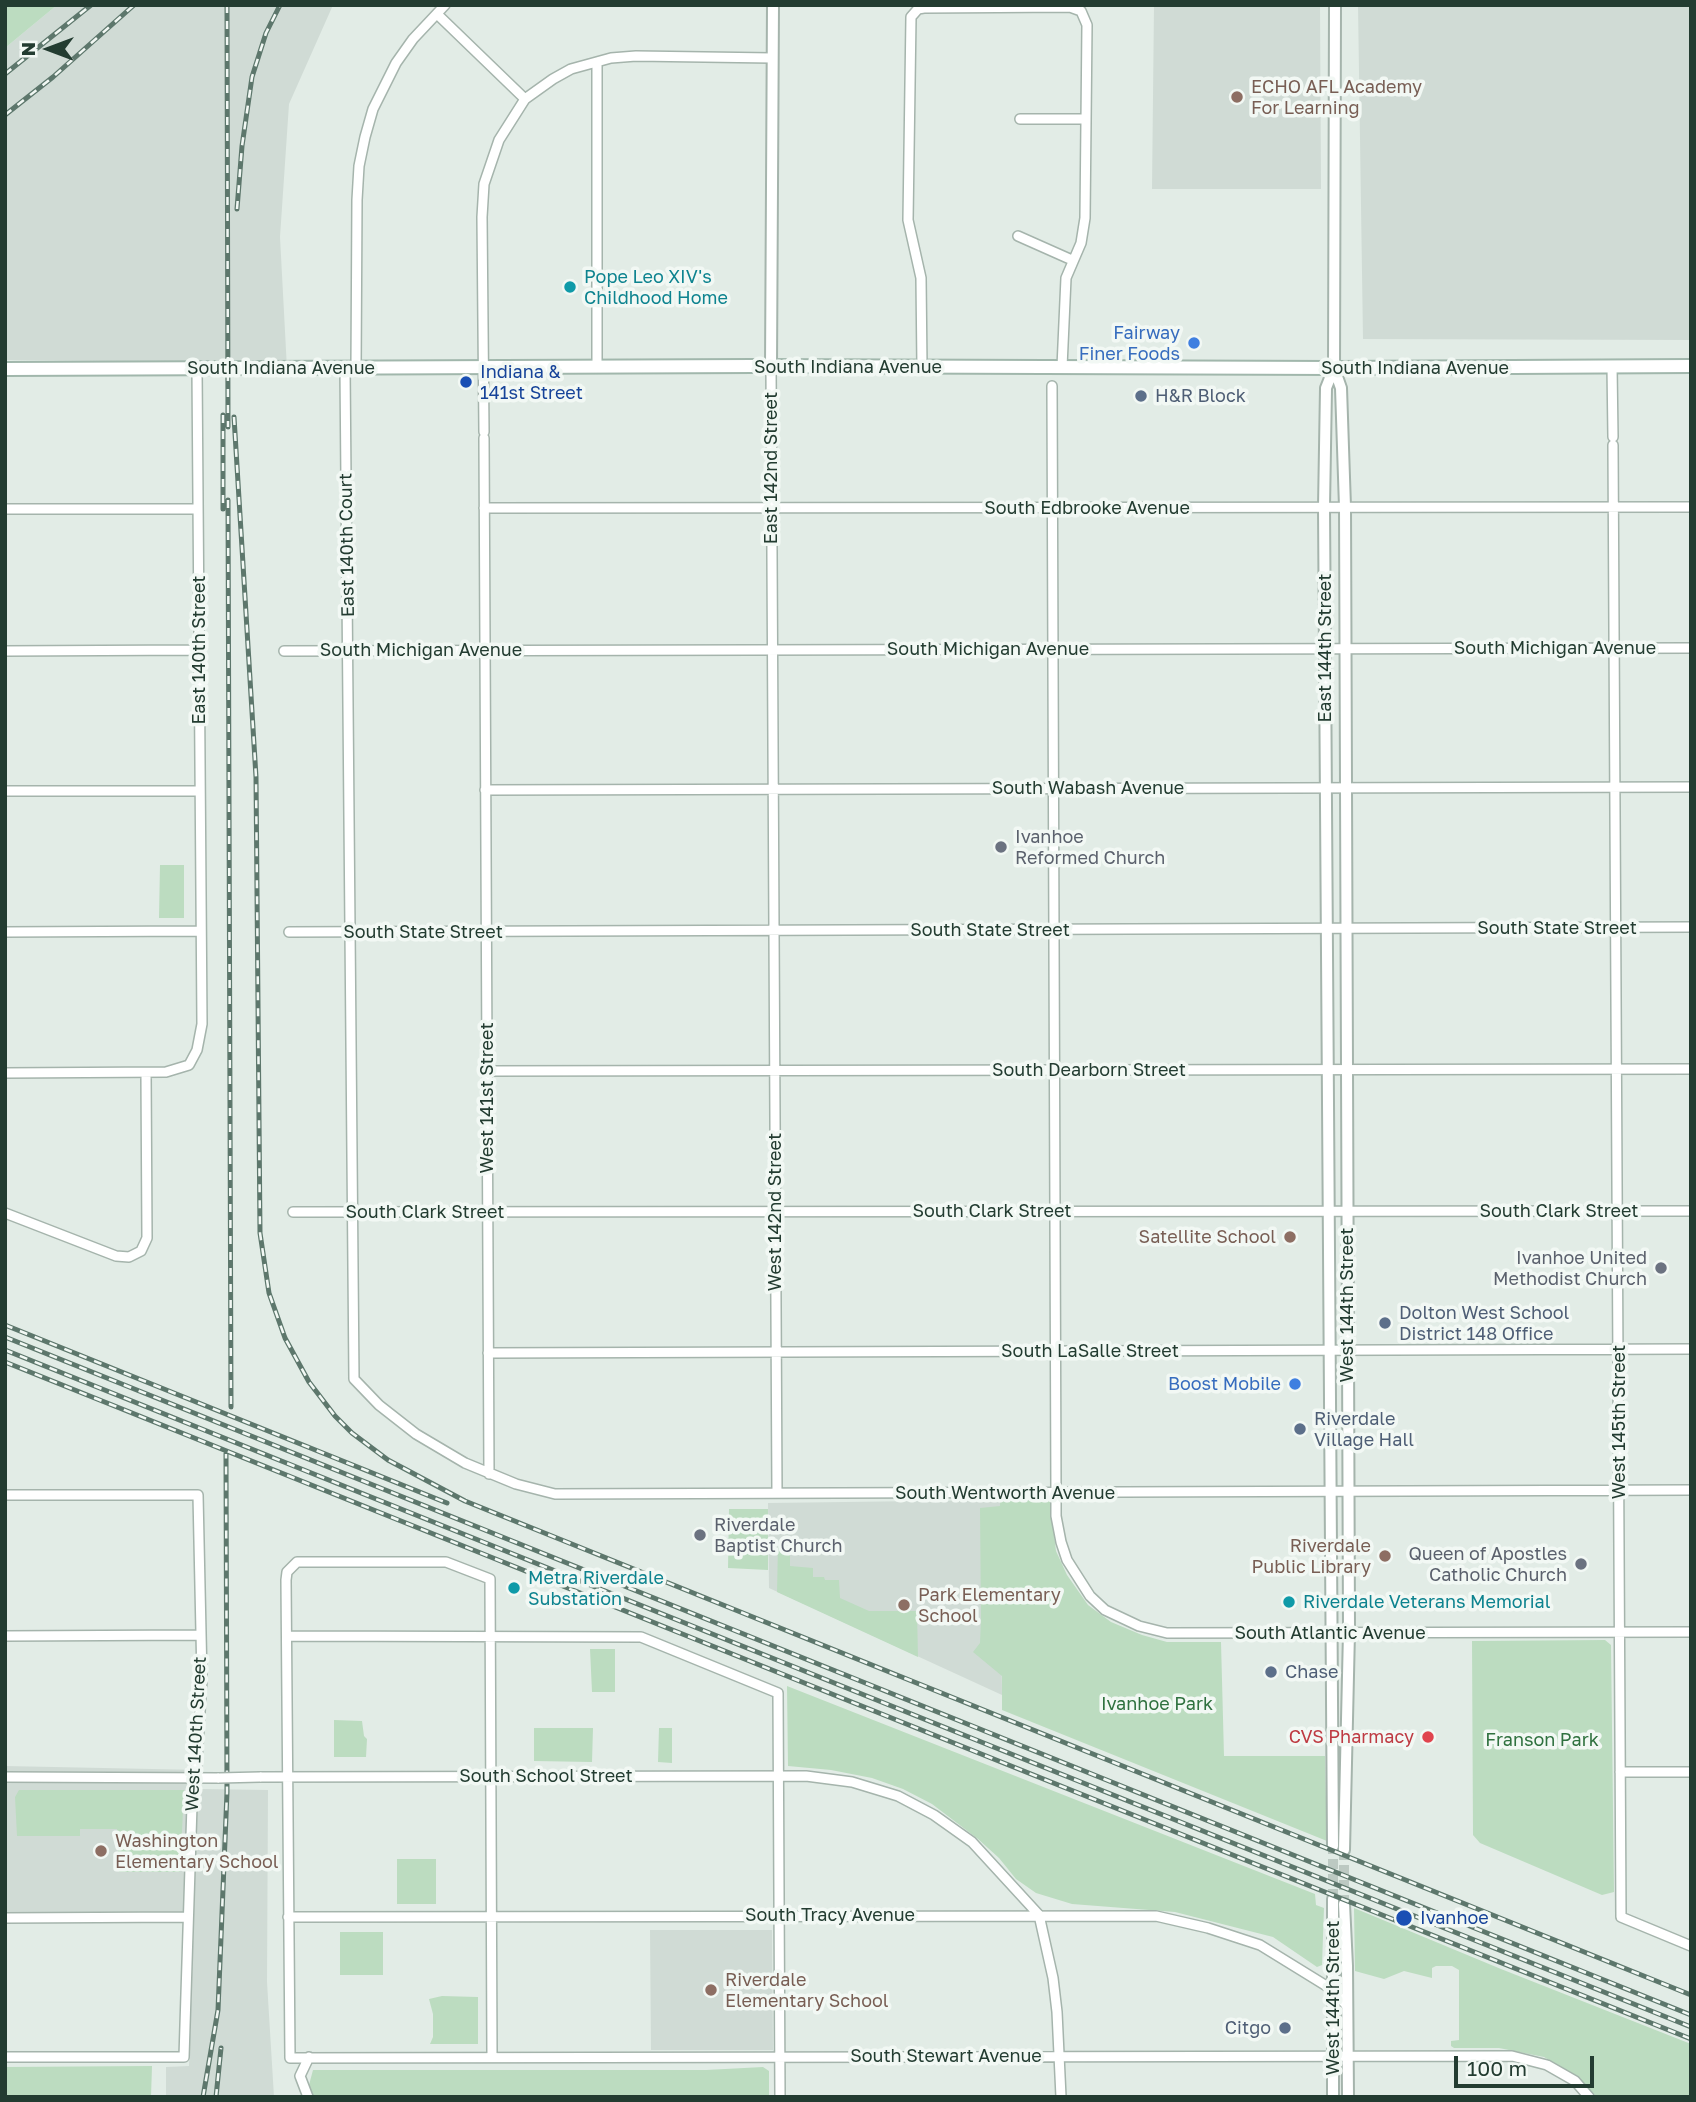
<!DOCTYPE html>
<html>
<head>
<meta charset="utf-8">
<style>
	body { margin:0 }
	#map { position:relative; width:1696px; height:2102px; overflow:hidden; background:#e2ece6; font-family:"Golos Text",sans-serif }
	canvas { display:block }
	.frame { position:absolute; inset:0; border:7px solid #233c31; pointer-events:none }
	.north { position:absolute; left:14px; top:14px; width:70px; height:70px; -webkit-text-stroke:5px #f2f8f4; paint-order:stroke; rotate:270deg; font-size:19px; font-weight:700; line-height:28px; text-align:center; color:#233c31 }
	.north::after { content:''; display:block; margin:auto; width:24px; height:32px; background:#233c31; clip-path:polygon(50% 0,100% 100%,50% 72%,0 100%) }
	.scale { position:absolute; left:1454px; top:2056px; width:140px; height:32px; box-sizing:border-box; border:4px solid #233c31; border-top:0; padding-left:9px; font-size:21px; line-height:24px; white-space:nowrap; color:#233c31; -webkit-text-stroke:5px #f2f8f4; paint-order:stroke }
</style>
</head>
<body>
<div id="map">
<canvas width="1696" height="2102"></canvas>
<div class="frame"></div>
<div class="north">N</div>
<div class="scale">100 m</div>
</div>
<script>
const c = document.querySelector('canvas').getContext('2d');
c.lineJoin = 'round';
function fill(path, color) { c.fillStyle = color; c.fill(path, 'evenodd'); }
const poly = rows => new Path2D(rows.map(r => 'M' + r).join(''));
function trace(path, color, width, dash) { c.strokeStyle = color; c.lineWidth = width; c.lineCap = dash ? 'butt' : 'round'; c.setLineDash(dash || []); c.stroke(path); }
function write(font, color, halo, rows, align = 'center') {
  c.font = font + ' "Golos Text",sans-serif'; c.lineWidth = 7; c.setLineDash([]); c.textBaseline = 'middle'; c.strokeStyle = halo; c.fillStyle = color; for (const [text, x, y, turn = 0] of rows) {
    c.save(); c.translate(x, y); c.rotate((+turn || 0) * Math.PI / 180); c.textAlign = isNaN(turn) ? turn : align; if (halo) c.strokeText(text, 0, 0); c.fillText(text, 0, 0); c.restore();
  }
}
const built = poly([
	[57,5,333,5,289,104,280,237,287,369,206,362,5,360,5,48],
	[1154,5,1320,5,1321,189,1152,189],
	[1358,5,1691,5,1691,340,1363,339],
	[1000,1500,1002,1695,769,1588,768,1503],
	[5,1766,201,1770,199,1789,268,1790,267,1982,274,2097,166,2097,166,2067,189,2066,194,1913,5,1912],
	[650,1930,772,1930,773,2050,651,2050]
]);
const green = poly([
	[5,5,57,5,5,48],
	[160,865,184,865,184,918,159,918],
	[1000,1500,1050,1500,1056,1551,1067,1575,1088,1605,1111,1622,1142,1635,1167,1642,1221,1642,1224,1756,1325,1756,1327,1841,1002,1710,1002,1676,973,1652,980,1643,981,1619,980,1508,1000,1506],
	[729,1509,768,1509,768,1570,728,1568],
	[778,1545,790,1550,790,1566,813,1568,813,1577,824,1577,825,1580,839,1580,840,1598,869,1611,917,1611,918,1657,777,1592],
	[1605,1640,1611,1645,1614,1892,1602,1895,1480,1843,1473,1835,1472,1641],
	[590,1649,615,1649,615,1692,592,1692],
	[787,1686,1315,1894,1316,1905,1324,1908,1322,1965,1317,1967,1273,1937,1175,1912,1072,1904,1036,1893,1016,1879,999,1858,978,1839,932,1804,903,1789,872,1778,831,1770,788,1766],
	[334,1720,362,1721,364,1736,367,1739,366,1757,334,1757],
	[534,1728,593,1728,592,1762,534,1761],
	[659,1728,672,1728,672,1763,658,1762],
	[19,1790,184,1790,180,1872,119,1872,117,1829,80,1829,80,1836,17,1836,15,1797],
	[397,1859,436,1859,436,1904,397,1904],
	[1354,1908,1501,1969,1691,2044,1691,2097,1597,2097,1573,2074,1544,2057,1499,2048,1454,2048,1451,2046,1451,2041,1459,2040,1459,1970,1452,1966,1436,1966,1432,1968,1432,1978,1404,1971,1384,1979,1355,1971],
	[340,1932,383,1932,383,1975,340,1975],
	[442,1996,478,1997,478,2044,430,2044,433,2037,433,2014,429,1999],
	[152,2066,151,2097,5,2097,5,2067],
	[763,2067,769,2071,769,2097,314,2097,309,2085,313,2070,706,2070]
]);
const tertiaryTunnel = poly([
	[1344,1850,1344,1904],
	[1333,1899,1333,1846]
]);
const minor = poly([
	[437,14,525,99],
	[597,62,597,367],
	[1020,119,1085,119],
	[1018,236,1072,260],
	[771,366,777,1493],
	[1612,366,1613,437],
	[922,367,921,278,908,220,911,17,918,9,924,8,1070,7,1081,11,1087,25,1085,218,1081,243,1066,278,1062,367],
	[345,368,354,1379,379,1405,416,1434,465,1463,516,1484,555,1494,1691,1490],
	[356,368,357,200,359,166,365,137,373,109,396,63,413,39,445,5],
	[1052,386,1056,1493,1056,1516,1061,1542,1067,1560,1090,1596,1105,1610,1139,1626,1167,1633,1691,1632],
	[484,432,482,217,484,184,499,140,525,99,553,79,571,69,611,58,636,56,772,58],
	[484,438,489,1474],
	[1613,445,1621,1917,1691,1946],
	[484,508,1691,507],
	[5,509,198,509],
	[5,651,199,650],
	[284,651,1691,648],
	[485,790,1691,787],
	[5,791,199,791],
	[5,932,200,931],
	[289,932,1691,927],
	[487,1071,1691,1069],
	[5,1073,166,1072,189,1065,197,1050,202,1024,197,369],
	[293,1212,1691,1211],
	[5,1213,116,1256,129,1257,141,1251,147,1238,146,1073],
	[488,1353,1691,1349],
	[5,1495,198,1495,202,1679,196,1777,192,1805,184,2057,5,2057],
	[5,1636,201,1635],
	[287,1636,641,1637,778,1693,780,2097],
	[1620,1772,1691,1772],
	[5,1777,219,1778],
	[260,1777,806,1776,852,1782,898,1796,934,1815,972,1842,1039,1915,1053,1978,1057,2012,1061,2097],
	[288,1917,1156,1916,1208,1928,1260,1945,1333,1990,1347,2006],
	[5,1918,188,1917],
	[492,2057,490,1579,446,1562,297,1562,287,1572,286,1580,290,2058,1512,2056,1547,2065,1575,2081,1589,2097],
	[308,2097,300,2076,309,2057]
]);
const tertiary = poly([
	[1335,5,1334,368,1341,388,1345,507,1349,1632,1344,1850],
	[771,366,773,5],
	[1333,1846,1324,507,1326,388,1334,368],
	[1344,1904,1347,1966,1348,2097],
	[1333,2097,1333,1899]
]);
const secondary = poly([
	[5,369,754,366,1334,368,1691,366]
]);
const rail = poly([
	[227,5,228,427],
	[5,74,91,5],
	[5,115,53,77,134,5],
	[237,209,242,146,252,77,266,33,280,5],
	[223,415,223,509],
	[234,417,256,777,260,1233,269,1293,285,1338,309,1382,335,1416,352,1433,388,1460,465,1501,1691,1995],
	[228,500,231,1407],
	[5,1325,447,1503],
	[5,1337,1691,2015],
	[5,1350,1691,2027],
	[5,1362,1691,2039],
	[203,2097,218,2010,227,1792,226,1454],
	[216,2097,221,2048]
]);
const minorBridge = poly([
	[219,1778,260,1777]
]);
const markers = [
	[1237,97,7,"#8d6e63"],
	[570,287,7,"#0f9aa8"],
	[1194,343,7,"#3f7fe0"],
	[466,382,7,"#1a4fb4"],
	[1141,396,7,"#5c6f8a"],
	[1001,847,7,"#6b7280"],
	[1290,1237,7,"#8d6e63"],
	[1661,1268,7,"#6b7280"],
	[1385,1323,7,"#5c6f8a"],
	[1295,1384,7,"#3f7fe0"],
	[1300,1429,7,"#5c6f8a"],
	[700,1535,7,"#6b7280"],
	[1385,1556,7,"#8d6e63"],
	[1581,1564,7,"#6b7280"],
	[514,1588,7,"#0f9aa8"],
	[1289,1602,7,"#0f9aa8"],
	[904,1605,7,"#8d6e63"],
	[1271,1672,7,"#5c6f8a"],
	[1428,1737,7,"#e0444e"],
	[101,1851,7,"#8d6e63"],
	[1404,1918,9,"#1a4fb4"],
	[711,1990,7,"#8d6e63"],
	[1285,2028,7,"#5c6f8a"]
];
const educationNames = [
	["ECHO AFL Academy",1251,87],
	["For Learning",1251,108],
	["Satellite School",1276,1237,"right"],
	["Riverdale",1371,1546,"right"],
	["Public Library",1371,1567,"right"],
	["Park Elementary",918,1595],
	["School",918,1616],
	["Washington",115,1841],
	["Elementary School",115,1862],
	["Riverdale",725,1980],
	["Elementary School",725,2001]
];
const cultureNames = [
	["Pope Leo XIV's",584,277],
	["Childhood Home",584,298],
	["Metra Riverdale",528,1578],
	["Substation",528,1599],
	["Riverdale Veterans Memorial",1303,1602]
];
const shopNames = [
	["Fairway",1180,333],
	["Finer Foods",1180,354],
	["Boost Mobile",1281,1384]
];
const streetNames = [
	["South Indiana Avenue",848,367],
	["South Indiana Avenue",281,368],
	["South Indiana Avenue",1415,368],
	["East 142nd Street",771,468,-90],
	["South Edbrooke Avenue",1087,508],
	["East 140th Court",347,545,-91],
	["East 144th Street",1325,648,-90],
	["South Michigan Avenue",1555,648],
	["South Michigan Avenue",988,649],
	["East 140th Street",199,650,-90],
	["South Michigan Avenue",421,650],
	["South Wabash Avenue",1088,788],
	["South State Street",1557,928],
	["South State Street",990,930],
	["South State Street",423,932],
	["South Dearborn Street",1089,1070],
	["West 141st Street",487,1098,-90],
	["South Clark Street",992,1211],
	["South Clark Street",1559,1211],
	["South Clark Street",425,1212],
	["West 142nd Street",775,1212,-90],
	["West 144th Street",1347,1305,-90],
	["South LaSalle Street",1090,1351],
	["West 145th Street",1619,1422,-90],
	["South Wentworth Avenue",1005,1493],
	["South Atlantic Avenue",1330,1633],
	["West 140th Street",196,1734,-87],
	["South School Street",546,1776],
	["South Tracy Avenue",830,1915],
	["West 144th Street",1333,1998,-90],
	["South Stewart Avenue",946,2056]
];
const transitNames = [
	["Indiana &",480,372],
	["141st Street",480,393],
	["Ivanhoe",1420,1918]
];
const serviceNames = [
	["H&R Block",1155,396],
	["Dolton West School",1399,1313],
	["District 148 Office",1399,1334],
	["Riverdale",1314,1419],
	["Village Hall",1314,1440],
	["Chase",1285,1672],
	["Citgo",1271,2028,"right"]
];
const worshipNames = [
	["Ivanhoe",1015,837],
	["Reformed Church",1015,858],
	["Ivanhoe United",1647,1258,"right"],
	["Methodist Church",1647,1279,"right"],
	["Riverdale",714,1525],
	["Baptist Church",714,1546],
	["Queen of Apostles",1567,1554,"right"],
	["Catholic Church",1567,1575,"right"]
];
const parkNames = [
	["Ivanhoe Park",1157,1704],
	["Franson Park",1542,1740]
];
const healthNames = [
	["CVS Pharmacy",1414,1737]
];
fill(built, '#d0dbd5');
fill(green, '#bcdcc0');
trace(tertiaryTunnel, '#bcc9c2', 10, [10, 5]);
trace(minor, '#a5b4ac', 12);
trace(tertiary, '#a5b4ac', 14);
trace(secondary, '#a1b7ac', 16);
trace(minor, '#fff', 9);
trace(tertiary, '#fff', 10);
trace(secondary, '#fff', 12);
trace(rail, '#5d776c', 5);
trace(rail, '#f2f8f4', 2.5, [8]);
trace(minorBridge, '#a5b4ac', 12, []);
trace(minorBridge, '#fff', 9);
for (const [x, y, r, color] of markers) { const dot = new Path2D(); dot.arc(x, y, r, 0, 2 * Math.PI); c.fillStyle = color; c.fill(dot); trace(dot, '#f2f8f4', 2.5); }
write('18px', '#785e54', '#f2f8f4', educationNames, 'left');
write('18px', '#0d838f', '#f2f8f4', cultureNames, 'left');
write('18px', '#366cbe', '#f2f8f4', shopNames, 'right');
write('18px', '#233c31', '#f2f8f4', streetNames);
write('18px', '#164399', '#f2f8f4', transitNames, 'left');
write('18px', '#4e5e75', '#f2f8f4', serviceNames, 'left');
write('18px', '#5b616d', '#f2f8f4', worshipNames, 'left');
write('18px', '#2f713f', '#f2f8f4', parkNames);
write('18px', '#be3a42', '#f2f8f4', healthNames, 'right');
</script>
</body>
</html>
